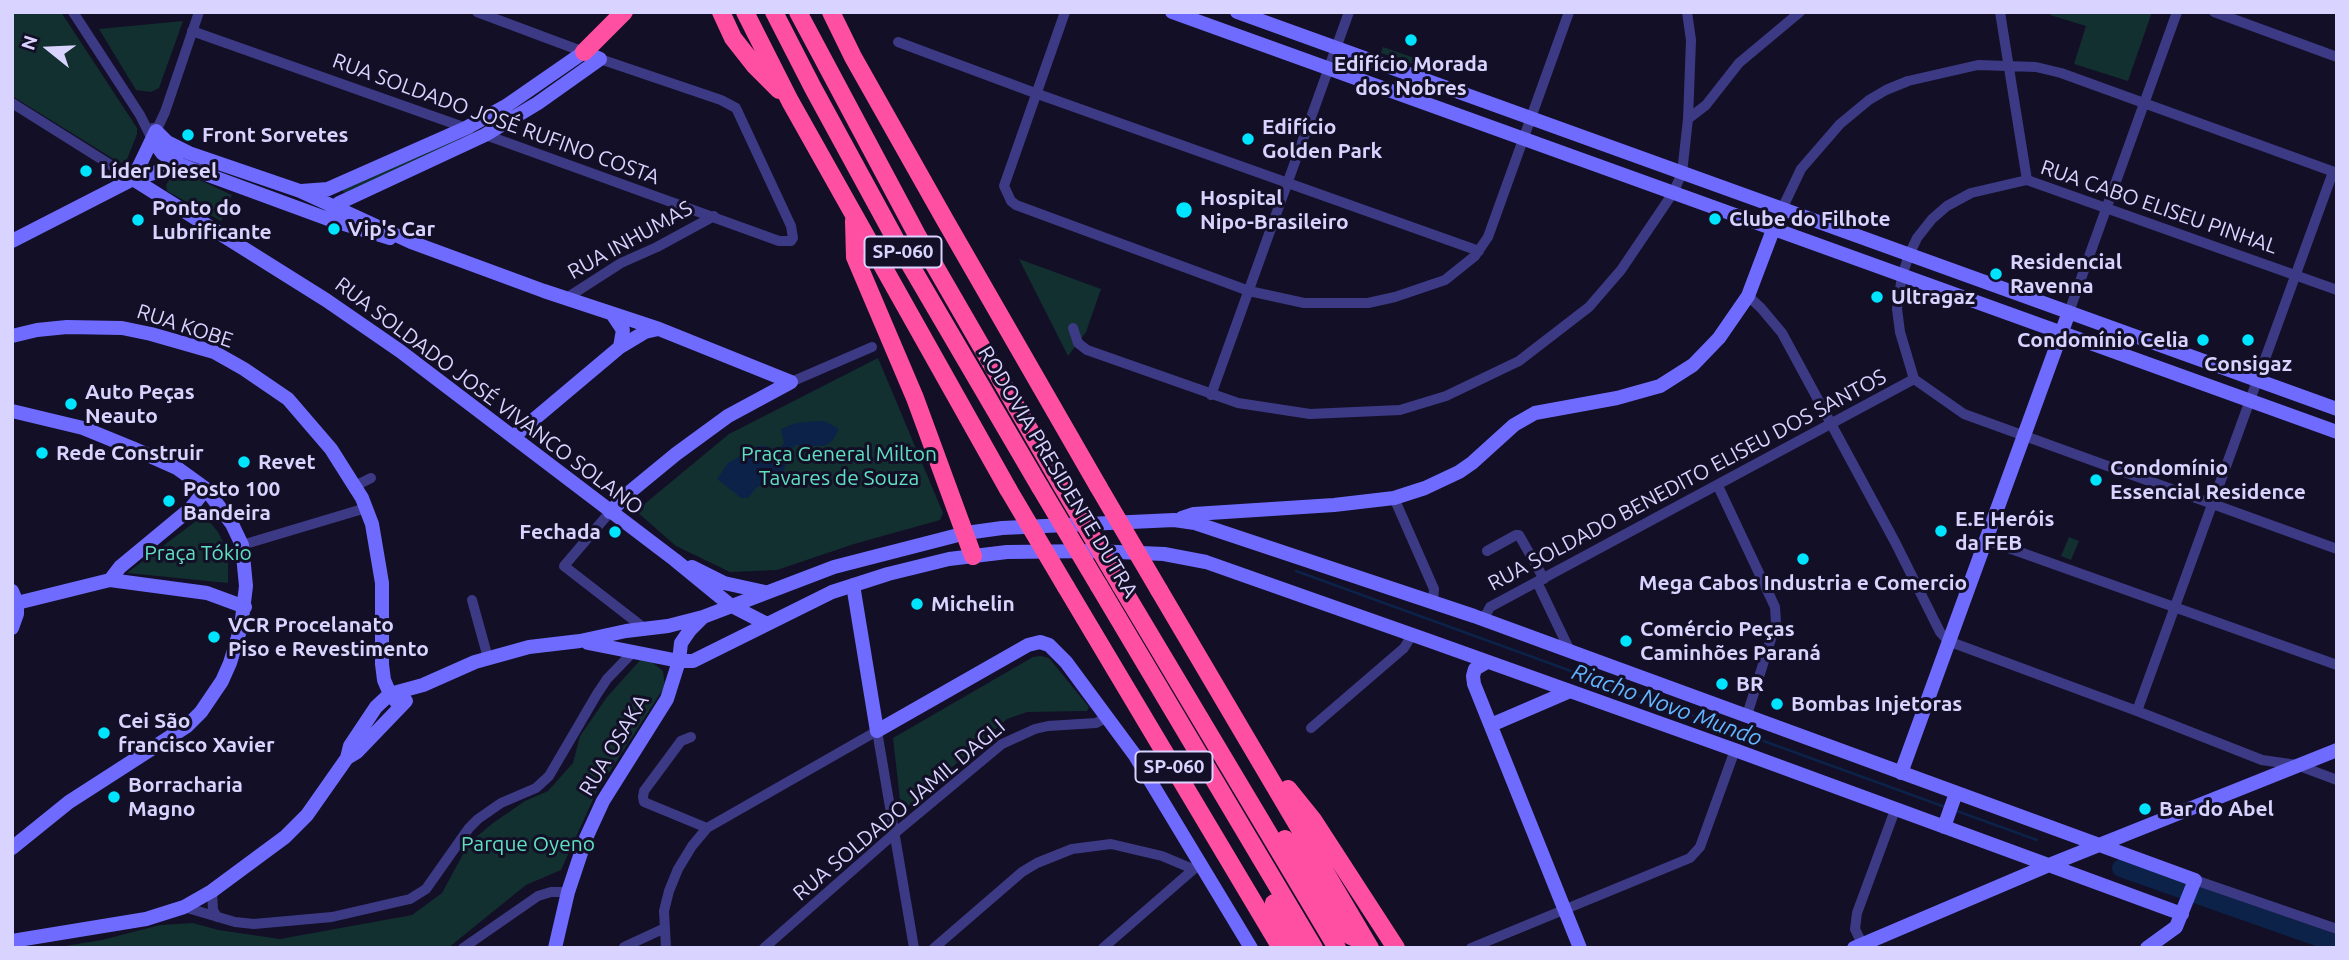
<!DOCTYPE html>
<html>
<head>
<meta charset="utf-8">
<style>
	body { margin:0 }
	#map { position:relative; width:2349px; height:960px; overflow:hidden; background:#130f26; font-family:Ubuntu,sans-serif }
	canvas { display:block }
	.frame { position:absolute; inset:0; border:14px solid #d9d4ff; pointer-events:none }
	.north { position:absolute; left:14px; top:14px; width:70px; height:70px; -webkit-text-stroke:5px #130f26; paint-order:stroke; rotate:288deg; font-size:19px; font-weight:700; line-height:28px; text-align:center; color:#d9d4ff }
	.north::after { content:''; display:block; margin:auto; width:24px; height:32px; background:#d9d4ff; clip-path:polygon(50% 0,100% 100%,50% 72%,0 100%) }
</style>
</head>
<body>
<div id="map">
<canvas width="2349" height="960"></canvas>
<div class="frame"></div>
<div class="north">N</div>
</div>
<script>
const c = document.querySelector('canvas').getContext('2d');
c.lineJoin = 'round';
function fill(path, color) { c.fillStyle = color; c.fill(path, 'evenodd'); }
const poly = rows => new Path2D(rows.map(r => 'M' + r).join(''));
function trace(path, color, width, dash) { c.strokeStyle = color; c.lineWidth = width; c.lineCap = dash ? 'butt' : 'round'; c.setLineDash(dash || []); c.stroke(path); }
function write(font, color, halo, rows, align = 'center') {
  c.font = font + ' Ubuntu,sans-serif'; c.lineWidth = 6; c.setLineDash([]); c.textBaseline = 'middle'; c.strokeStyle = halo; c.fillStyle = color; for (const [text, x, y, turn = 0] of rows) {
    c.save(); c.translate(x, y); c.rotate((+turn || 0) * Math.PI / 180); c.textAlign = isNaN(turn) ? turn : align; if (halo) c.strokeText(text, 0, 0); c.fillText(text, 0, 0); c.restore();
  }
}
const green = poly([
	[12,12,61,12,137,128,137,134,126,162,120,163,12,96],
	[2050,12,2152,12,2128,81,2074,64,2086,26,2050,15],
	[183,21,159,88,151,92,136,90,99,29],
	[1383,47,1426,62,1424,68,1381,53],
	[458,139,458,142,346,193,343,192,343,188],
	[183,176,193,177,232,195,221,221,167,191,166,185,169,180],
	[1019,259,1101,289,1086,332,1068,356],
	[878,358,943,513,940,520,854,544,777,570,730,572,676,546,636,511,729,434],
	[204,515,218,532,228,552,228,583,127,573],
	[2069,537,2079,541,2071,560,2061,556],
	[1041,656,1049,658,1089,707,1087,711,1027,712,1007,719,907,807,901,809,893,738,1033,657],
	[642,658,653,663,663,671,665,686,596,793,561,870,526,885,448,948,52,948,102,940,160,925,193,923,218,930,280,939,412,915,442,893,469,843,493,823,525,801,548,791,573,763,580,736,607,697]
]);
const water = poly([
	[817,421,825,421,839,429,835,437,830,443,823,446,806,446,802,451,798,445,795,445,790,452,782,476,757,487,748,498,741,498,717,479,728,463,758,446,766,446,771,454,777,452,784,443,781,429,796,423]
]);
const stream = poly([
	[1296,571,1945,807],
	[1954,810,2037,840]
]);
const river = poly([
	[2121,868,2337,944]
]);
const street = poly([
	[73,12,140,115,152,139],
	[477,12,584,52],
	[1065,12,1004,186,1011,201,1016,205,1249,291,1304,303,1368,303,1395,297,1445,280,1475,256,1488,237,1569,12],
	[2000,12,2027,180],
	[2214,12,2337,57],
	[192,31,469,129],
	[898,42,1035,93,1479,251],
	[12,103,133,179],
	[1688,119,1706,105,1739,63,1800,12],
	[153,128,156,131,165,112,199,12],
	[483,134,779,241,791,241,793,238,791,226,736,108,721,100,600,59],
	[1782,209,1801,169,1840,124,1869,100,1886,90,1908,81,1978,65,2036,67,2061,73,2337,173],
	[2337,290,2027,180,1971,193,1947,206,1932,219,1917,238,1909,255,1902,276,1897,309,1900,332,1914,379,1964,414,2337,549],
	[1748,296,1761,308,1782,333,1895,542,1940,632,1948,641,2137,711,2262,760,2297,765,2337,780],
	[565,299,621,263,657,247,714,216],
	[2069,312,2177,12],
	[1073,328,1078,343,1087,350,1238,403,1310,414,1400,410,1446,396,1519,361,1589,307,1621,270,1673,193,1682,173,1688,119,1691,40,1687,12],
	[791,382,872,347],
	[1211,395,1349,12],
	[355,486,371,478],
	[1718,486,1775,607,1776,623,1747,715],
	[1394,498,1434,589,1433,602],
	[610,512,564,566,644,628],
	[1986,540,2337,665],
	[242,545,366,508],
	[1487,551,1516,535,1519,535,1544,579],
	[1537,582,1570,651],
	[472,600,488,658],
	[1483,620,1490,607,1914,379],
	[2137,711,2333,172],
	[1311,728,1404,648,1412,635],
	[691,737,681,741,644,791,643,797,644,802,707,828],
	[2195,880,2337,929],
	[212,891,213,910,217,917],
	[184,907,235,922,254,924,332,917,410,899,426,889,469,828,478,819,501,803,536,788,549,776,597,694,607,679,634,651],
	[624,947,665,928],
	[463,948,538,896,551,892,568,892],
	[666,948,664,911,669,891,678,869,692,846,707,828,877,731,914,948],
	[764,948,895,833,1002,744,1035,729,1048,726,1096,723,1108,717],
	[934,948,1022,872,1037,863,1072,849,1111,844,1162,856,1193,869],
	[1103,948,1195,868],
	[1471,948,1690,858,1700,847,1735,750],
	[1864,948,1855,929,1857,913,1895,810]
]);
const secondary = poly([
	[1172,12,2337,432],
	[1237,12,2337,409],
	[152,139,162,153,181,165,328,219,390,238],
	[133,179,326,300,400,351,675,560,730,605,767,624],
	[133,179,156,131,167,142,189,153,300,191,411,242,544,291,659,329,791,382],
	[301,191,328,189,466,128,506,106,584,52,600,59],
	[328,219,339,203,485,135,538,103,600,59],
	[12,241,133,179,181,165],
	[12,336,37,330,67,327,122,328,151,334,214,352,244,369,288,399,331,449,362,498,372,524,382,583,382,664,384,680,390,694,400,706],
	[620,347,645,332,658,329],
	[12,411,83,428,132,448,177,468,206,489,232,524,242,545,246,586,241,627,230,663,222,681,201,712,187,726,69,802,12,848],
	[513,437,620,347,623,330,613,315],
	[610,512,631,491,676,454,728,416,791,382],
	[1182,518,1194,514,1334,505,1394,498,1425,488,1459,472,1472,463,1514,425,1535,413,1617,398,1660,386,1693,365,1719,338,1748,296,1776,222],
	[692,567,724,583,765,592],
	[110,580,120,567,190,509,206,489],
	[853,585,877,731,1028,645,1040,642,1049,645,1066,662,1134,754,1251,948],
	[12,591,17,603,17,614,12,628],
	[17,603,110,580,207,593,245,607],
	[588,643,679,661,693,661,832,592,888,574,949,559,1007,552,1095,551,1164,554,1206,562,1430,641,1735,750,2182,914],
	[1487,662,1475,669,1473,676,1474,684,1580,948],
	[1491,725,1570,691],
	[347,758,357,752,406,701],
	[1901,773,2069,312],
	[1944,827,1956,793],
	[12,941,146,919,184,907,212,891,285,837,307,815,347,758,350,746,376,707,390,694,423,685,475,662,529,647,580,641,626,631,668,626,703,617,834,567,966,533,1002,528,1174,520,1195,523,1474,616,2195,880,2176,927,2147,948],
	[555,948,568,892,586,838,603,801,667,699,679,661,681,643,690,630,702,618],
	[1854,948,2049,865,2337,750]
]);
const highway = poly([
	[721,12,733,38,755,66,779,90],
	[745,12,790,101,1008,489],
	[774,12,813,88,898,244,1040,487],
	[798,12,917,235,1062,486],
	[831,12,853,57,945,220,1098,486],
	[584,52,624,12],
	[854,221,855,257,915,398,973,556],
	[1099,586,1314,948],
	[1121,586,1337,948],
	[1066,587,1281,948],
	[1159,590,1370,948],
	[1288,789,1313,820,1396,948],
	[1285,839,1349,935,1362,941],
	[1274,903,1299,948]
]);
const highwayBridge = poly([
	[1062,486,1121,586],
	[1098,486,1159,590],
	[1040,487,1099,586],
	[1008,489,1066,587]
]);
const markers = [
	[1411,40,7,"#00e5ff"],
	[188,135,7,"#00e5ff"],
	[1248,139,7,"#00e5ff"],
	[86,171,7,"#00e5ff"],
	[1184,210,9,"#00e5ff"],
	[1715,219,7,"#00e5ff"],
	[138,220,7,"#00e5ff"],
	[334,229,7,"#00e5ff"],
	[1996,274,7,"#00e5ff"],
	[1877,297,7,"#00e5ff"],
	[2203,340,7,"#00e5ff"],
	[2248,340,7,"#00e5ff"],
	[71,404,7,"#00e5ff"],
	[42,453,7,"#00e5ff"],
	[244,462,7,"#00e5ff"],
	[2096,480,7,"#00e5ff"],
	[169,501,7,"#00e5ff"],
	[1941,531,7,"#00e5ff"],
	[615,532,7,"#00e5ff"],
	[1803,559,7,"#00e5ff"],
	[917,604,7,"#00e5ff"],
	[214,637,7,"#00e5ff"],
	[1626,641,7,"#00e5ff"],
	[1722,684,7,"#00e5ff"],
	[1777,704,7,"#00e5ff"],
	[104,733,7,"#00e5ff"],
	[114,797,7,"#00e5ff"],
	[2145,809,7,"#00e5ff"]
];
const shields = [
	[903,252,77],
	[1174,767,77]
];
const shieldNames = [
	["SP-060",903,252],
	["SP-060",1174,767]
];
const poiNames = [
	["Edifício Morada",1411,64,"center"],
	["dos Nobres",1411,88,"center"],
	["Edifício",1262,127],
	["Golden Park",1262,151],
	["Front Sorvetes",202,135],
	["Líder Diesel",100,171],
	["Hospital",1200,198],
	["Nipo-Brasileiro",1200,222],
	["Ponto do",152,208],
	["Lubrificante",152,232],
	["Clube do Filhote",1729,219],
	["Vip's Car",348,229],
	["Residencial",2010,262],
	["Ravenna",2010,286],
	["Ultragaz",1891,297],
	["Condomínio Celia",2189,340,"right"],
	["Consigaz",2248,364,"center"],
	["Auto Peças",85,392],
	["Neauto",85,416],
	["Rede Construir",56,453],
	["Revet",258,462],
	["Condomínio",2110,468],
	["Essencial Residence",2110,492],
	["Posto 100",183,489],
	["Bandeira",183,513],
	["E.E Heróis",1955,519],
	["da FEB",1955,543],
	["Fechada",601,532,"right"],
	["Mega Cabos Industria e Comercio",1803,583,"center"],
	["Michelin",931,604],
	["VCR Procelanato",228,625],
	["Piso e Revestimento",228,649],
	["Comércio Peças",1640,629],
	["Caminhões Paraná",1640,653],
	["BR",1736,684],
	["Bombas Injetoras",1791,704],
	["Cei São",118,721],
	["francisco Xavier",118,745],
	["Borracharia",128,785],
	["Magno",128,809],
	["Bar do Abel",2159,809]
];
const streetNames = [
	["RUA SOLDADO JOSÉ RUFINO COSTA",496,119,20],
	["RUA CABO ELISEU PINHAL",2159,207,19],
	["RUA INHUMAS",630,240,-29],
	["RUA KOBE",185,326,18],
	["RUA SOLDADO JOSÉ VIVANCO SOLANO",489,396,37],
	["RODOVIA PRESIDENTE DUTRA",1058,472,59],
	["RUA SOLDADO BENEDITO ELISEU DOS SANTOS",1687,480,-28],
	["RUA OSAKA",614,745,-59],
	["RUA SOLDADO JAMIL DAGLI",899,810,-40]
];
const parkNames = [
	["Praça General Milton",839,454],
	["Tavares de Souza",839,478],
	["Praça Tókio",198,553],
	["Parque Oyeno",528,844]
];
const waterNames = [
	["Riacho Novo Mundo",1667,705,20]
];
fill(green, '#12302f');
fill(water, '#0c2248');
trace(stream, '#0c2248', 2.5);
trace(river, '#0c2248', 18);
trace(street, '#3d3a85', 10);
trace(secondary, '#6f6bff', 14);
trace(highway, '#ff4fa3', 18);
trace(highwayBridge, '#ff4fa3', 18);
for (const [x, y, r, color] of markers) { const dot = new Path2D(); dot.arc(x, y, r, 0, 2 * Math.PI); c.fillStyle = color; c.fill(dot); trace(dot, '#130f26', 2.5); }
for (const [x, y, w] of shields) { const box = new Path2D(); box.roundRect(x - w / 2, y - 15.5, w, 31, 5); c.fillStyle = '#130f26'; c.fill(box); trace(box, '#d9d4ff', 2); }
write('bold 19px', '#d9d4ff', null, shieldNames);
write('bold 21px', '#d9d4ff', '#130f26', poiNames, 'left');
write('21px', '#d9d4ff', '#130f26', streetNames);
write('21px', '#5fe0c0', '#130f26', parkNames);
write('italic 23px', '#62b6ff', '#130f26', waterNames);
</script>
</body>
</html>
